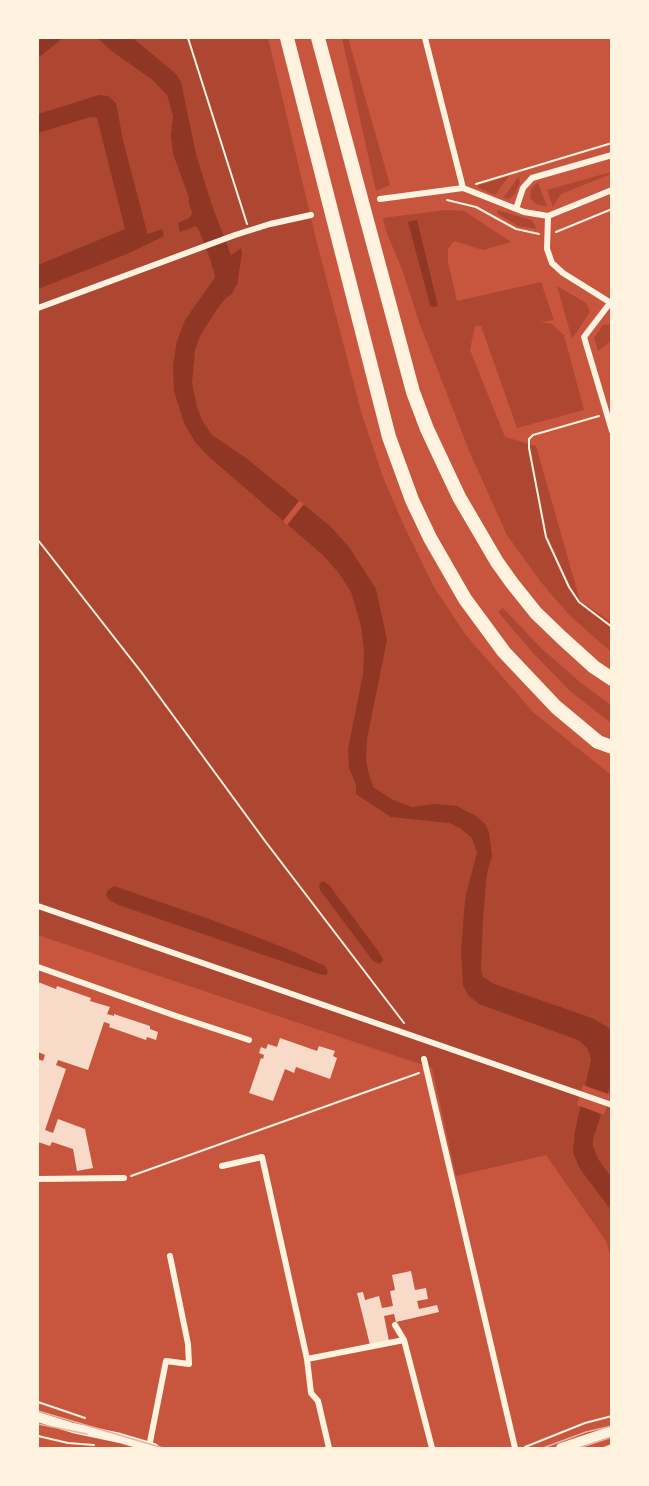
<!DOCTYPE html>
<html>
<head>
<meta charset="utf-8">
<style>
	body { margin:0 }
	#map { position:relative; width:649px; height:1486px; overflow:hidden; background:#c8553d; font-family:Overpass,sans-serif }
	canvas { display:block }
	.frame { position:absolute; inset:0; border:39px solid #fff3e0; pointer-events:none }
</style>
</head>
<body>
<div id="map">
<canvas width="649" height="1486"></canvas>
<div class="frame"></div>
</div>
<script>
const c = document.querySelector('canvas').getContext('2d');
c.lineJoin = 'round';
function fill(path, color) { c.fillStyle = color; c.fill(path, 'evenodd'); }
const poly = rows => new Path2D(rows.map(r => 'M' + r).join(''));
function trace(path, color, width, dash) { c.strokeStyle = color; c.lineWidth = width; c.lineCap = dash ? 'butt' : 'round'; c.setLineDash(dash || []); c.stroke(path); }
const green = poly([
	[38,38,268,38,318,247,362,415,384,480,406,530,434,587,465,634,534,713,611,775,611,1258,606,1241,546,1155,456,1176,432,1068,38,935],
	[342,38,348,38,390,185,376,191],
	[611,172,611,174,561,194,553,207,547,190],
	[509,176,495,195,478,187,479,185],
	[519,176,520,182,515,194,509,199,503,198],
	[538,182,547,207,536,204,530,198,531,189],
	[446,210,464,211,511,242,483,250,454,241,448,249,448,262,457,301,541,282,554,320,540,322,552,324,564,335,584,410,517,428,481,326,475,326,470,350,505,437,536,446,580,601,611,622,611,652,569,615,540,581,507,535,470,453,419,322,403,272,386,231,383,218],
	[497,210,532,220,537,229,518,226,498,214],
	[557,286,586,303,590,312,572,339],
	[611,324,611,341,598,351,594,338,603,325],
	[503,608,541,648,581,683,611,705,611,723,571,692,533,653,498,612]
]);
const water = poly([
	[43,38,63,38,38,58,38,41],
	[97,38,133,38,176,74,181,82,196,154,218,225,200,231,196,226,180,232,178,223,189,218,194,211,173,154,171,135,173,116,167,95,154,81,113,52],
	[99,95,108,96,116,103,123,140,147,232,148,234,162,229,164,236,127,254,38,289,38,265,125,229,97,118,90,117,38,133,38,114],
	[417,220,438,306,432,307,430,305,408,222],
	[241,248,242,253,237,285,217,309,200,336,195,350,192,383,197,407,203,422,212,435,246,458,330,526,349,547,376,589,387,640,367,739,366,761,368,770,373,787,393,800,412,807,435,804,457,806,476,816,485,824,489,832,492,856,487,873,483,918,481,970,483,977,494,984,592,1018,609,1028,611,1033,611,1083,593,1139,593,1146,598,1159,611,1177,611,1210,580,1169,573,1153,575,1131,591,1060,588,1049,578,1040,479,1004,468,995,463,985,461,953,464,912,466,894,477,853,472,838,460,828,449,823,391,817,356,794,356,785,349,768,348,749,363,674,364,652,361,626,351,592,338,572,323,555,209,457,195,442,184,423,174,391,173,365,177,341,185,320,214,279,215,275,211,263,230,256],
	[323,881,329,885,379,952,383,960,380,964,373,961,320,890,319,884],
	[114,886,212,920,285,948,325,966,328,972,326,975,319,974,119,905,109,900,106,895,108,890]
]);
const pier = poly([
	[299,501,304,504,287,525,283,521],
	[583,1085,611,1095,604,1115,577,1105]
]);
const river = poly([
	[199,201,226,271,226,279,224,287]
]);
const building = poly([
	[38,982,56,989,57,986,91,998,90,1001,110,1007,107,1014,114,1016,114,1014,150,1026,150,1029,158,1032,156,1040,147,1037,146,1040,109,1027,110,1024,104,1022,88,1070,58,1060,56,1065,66,1069,45,1130,53,1133,58,1119,85,1129,93,1168,77,1171,73,1149,52,1142,50,1146,38,1142,38,1059,43,1061,45,1055,38,1052],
	[280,1038,317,1051,319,1046,335,1051,333,1056,337,1058,330,1079,296,1067,294,1073,285,1069,273,1101,249,1093,261,1058,263,1059,264,1055,259,1053,261,1047,266,1049,268,1044,277,1047],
	[411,1271,415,1290,426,1288,428,1299,417,1301,419,1309,437,1305,439,1312,396,1322,394,1314,384,1316,389,1341,370,1345,357,1293,363,1292,365,1300,379,1296,382,1308,393,1306,390,1291,395,1290,392,1275]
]);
const path = poly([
	[188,38,247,224],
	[476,184,612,143],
	[447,200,476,207,516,229,539,234],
	[556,232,612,209],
	[599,416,533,435,529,439,529,448,546,537,569,587,579,602,612,627],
	[38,540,142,673,265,841,404,1023],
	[131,1176,419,1073],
	[38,1402,85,1418],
	[38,1436,68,1443,94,1445],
	[525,1447,585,1423,612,1416],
	[604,1448,612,1445]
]);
const minor = poly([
	[425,38,463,188],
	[463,188,524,212,548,216,612,190],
	[380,199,463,188],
	[516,209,523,188,532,178,612,155],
	[548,216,547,249,552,263,563,273,611,303],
	[610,303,584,337,612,431],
	[38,308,235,235,270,224,311,215],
	[38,906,612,1105],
	[38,967,176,1016,249,1040],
	[424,1059,515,1448],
	[222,1166,262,1157,307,1359,311,1393,318,1401,329,1448],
	[38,1179,124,1178],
	[395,1325,404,1340,432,1448],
	[307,1359,404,1340],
	[149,1447,166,1361,189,1364,188,1344,170,1256]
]);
const secondary = poly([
	[38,1417,73,1428,120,1438,154,1448],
	[561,1448,612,1431]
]);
const motorway = poly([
	[287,38,389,437,412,500,430,538,465,599,504,652,556,707,598,742,612,747],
	[318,38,413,392,427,429,459,497,497,562,512,583,536,613,562,638,594,667,612,679]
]);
const tram = poly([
	[38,1411,163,1448],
	[38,1424,87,1434],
	[543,1448,586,1432,612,1426],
	[579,1448,612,1437]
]);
fill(green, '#ae4732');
fill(water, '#8f3625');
fill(pier, '#c8553d');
trace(river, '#8f3625', 21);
fill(building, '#f7dbc8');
trace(path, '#fff3e0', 2);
trace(minor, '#fff3e0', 6);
trace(secondary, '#fff3e0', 10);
trace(motorway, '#fff3e0', 14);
trace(tram, '#e9b49f', 1.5);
</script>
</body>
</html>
